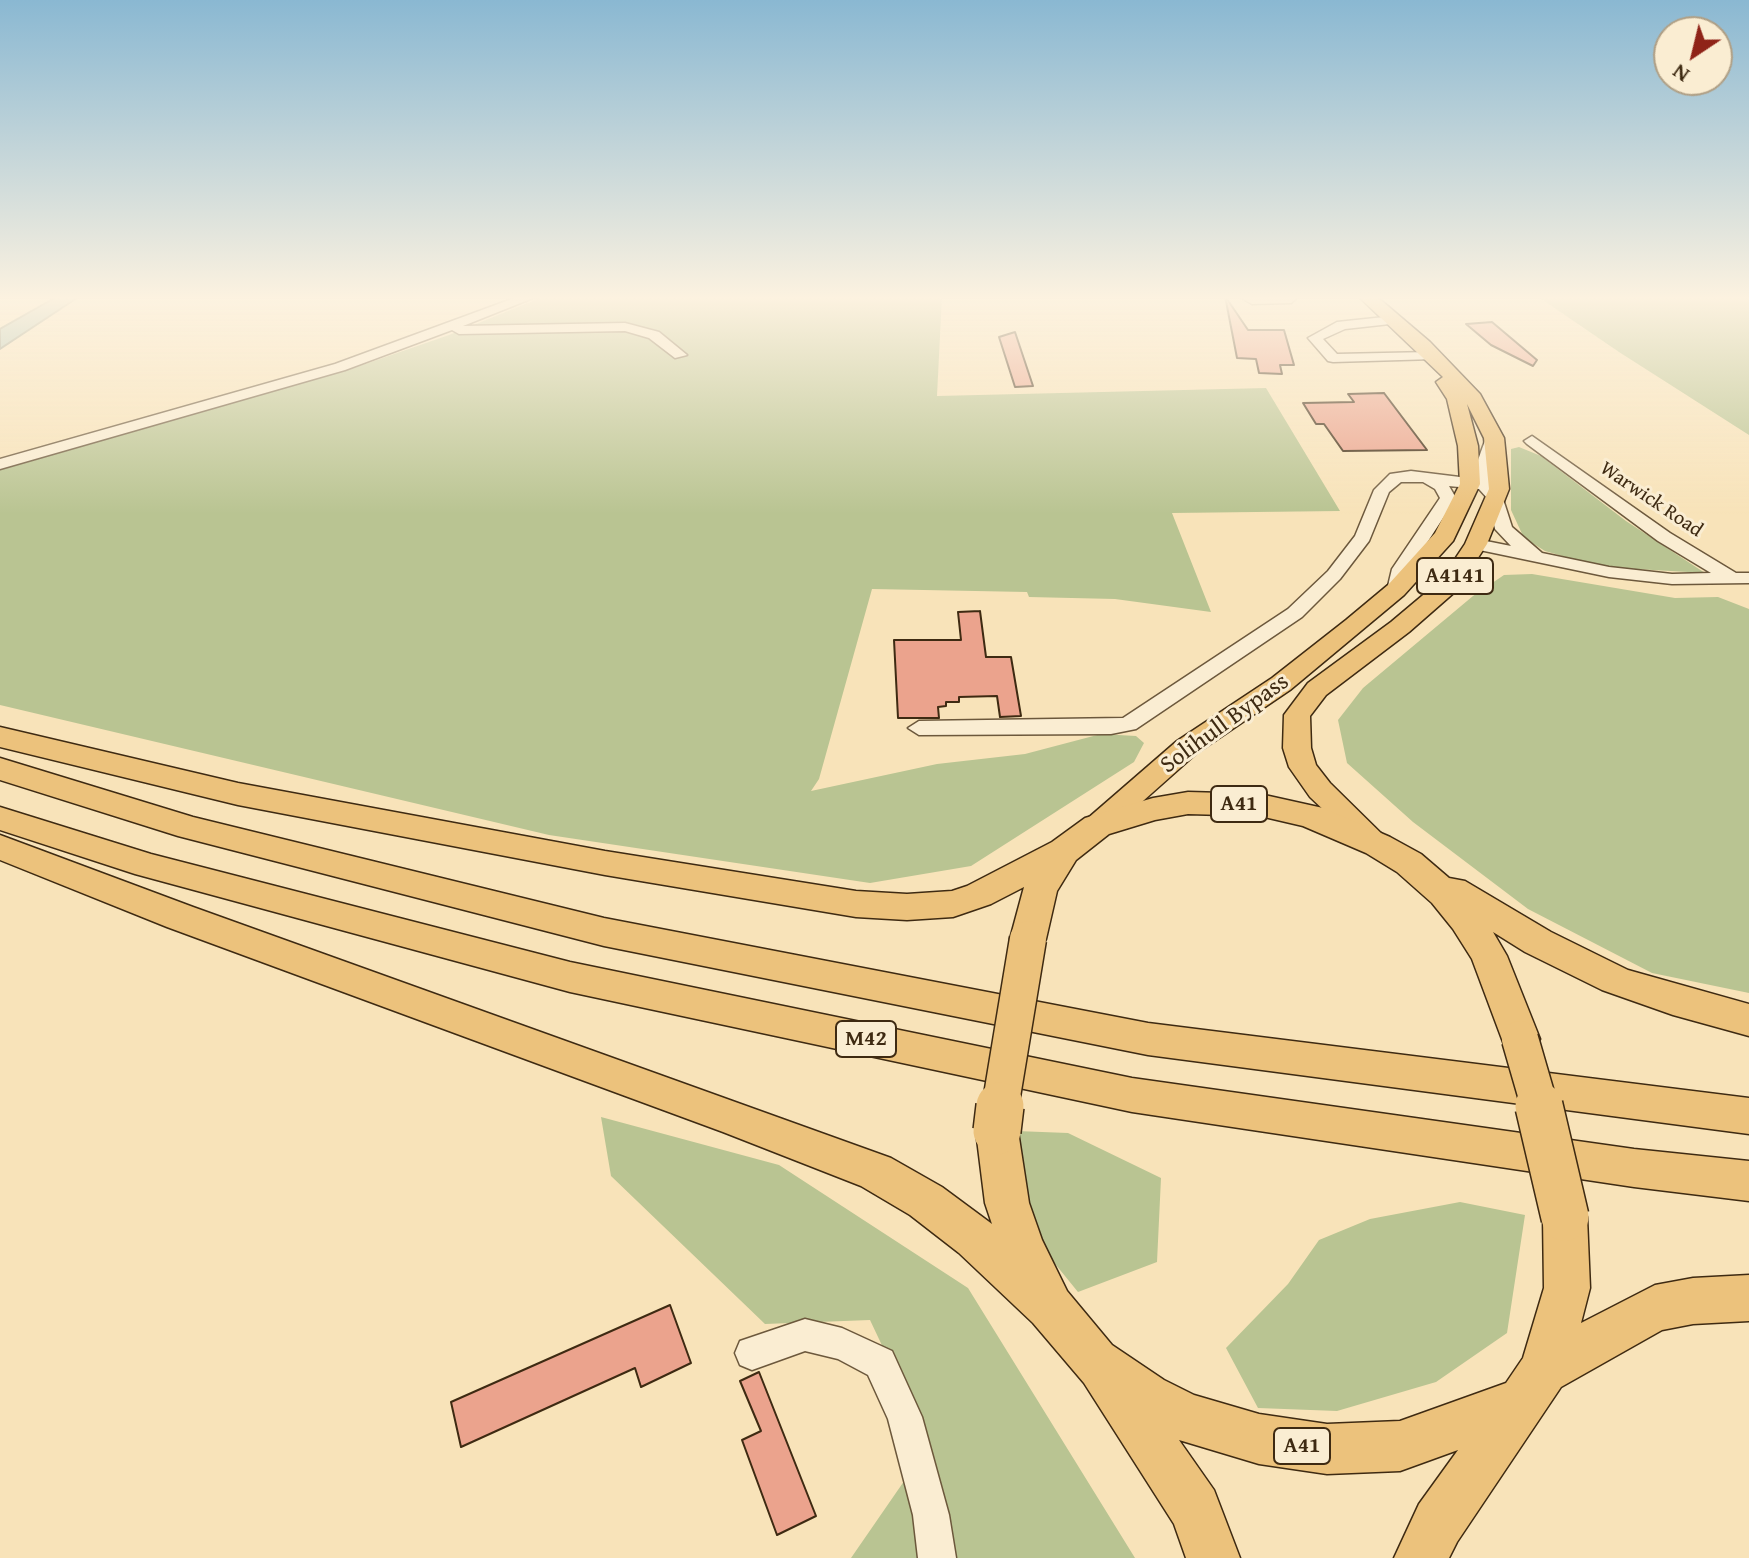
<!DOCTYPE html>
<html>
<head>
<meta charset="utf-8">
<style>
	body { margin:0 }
	#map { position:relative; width:1749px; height:1558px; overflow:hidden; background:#f8e3b9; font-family:"Gentium Book Plus",serif }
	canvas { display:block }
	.north { position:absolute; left:1653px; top:16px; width:80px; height:80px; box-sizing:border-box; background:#faedd2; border:2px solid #af9f85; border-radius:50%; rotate:215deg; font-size:22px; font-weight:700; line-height:32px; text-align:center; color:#3e2a12 }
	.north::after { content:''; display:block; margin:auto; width:28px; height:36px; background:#8f2418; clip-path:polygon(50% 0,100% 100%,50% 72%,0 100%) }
</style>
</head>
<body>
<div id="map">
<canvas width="1749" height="1558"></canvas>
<div class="north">N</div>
</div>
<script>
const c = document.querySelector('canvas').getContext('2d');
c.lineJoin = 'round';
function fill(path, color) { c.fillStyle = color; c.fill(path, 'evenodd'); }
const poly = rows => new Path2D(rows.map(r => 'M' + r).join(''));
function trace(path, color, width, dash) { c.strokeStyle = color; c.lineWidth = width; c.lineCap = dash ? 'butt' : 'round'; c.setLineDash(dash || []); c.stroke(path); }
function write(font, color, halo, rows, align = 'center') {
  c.font = font + ' "Gentium Book Plus",serif'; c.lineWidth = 6; c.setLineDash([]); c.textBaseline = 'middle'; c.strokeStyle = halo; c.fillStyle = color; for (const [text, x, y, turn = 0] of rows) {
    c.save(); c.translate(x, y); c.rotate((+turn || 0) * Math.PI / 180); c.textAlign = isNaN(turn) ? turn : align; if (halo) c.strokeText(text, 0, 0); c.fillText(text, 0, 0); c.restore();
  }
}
const green = poly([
	[545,296,942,296,937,396,1266,388,1340,511,1172,513,1211,612,1115,599,1029,597,1027,592,872,589,819,779,811,791,937,764,1025,754,1101,734,1136,736,1144,743,1134,762,971,866,870,883,549,835,0,705,0,470,348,370,449,335],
	[1537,296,1749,296,1749,435,1619,352],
	[1519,447,1541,456,1626,521,1705,573,1601,567,1545,551,1524,538,1511,510,1511,449],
	[1532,574,1675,598,1718,597,1749,609,1749,993,1652,973,1528,909,1413,822,1347,763,1338,720,1363,688,1473,596,1504,575],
	[601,1117,779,1165,968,1288,1135,1558,851,1558,929,1445,870,1320,765,1324,611,1176],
	[1016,1131,1068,1133,1161,1178,1157,1262,1078,1292,1034,1238],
	[1460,1202,1525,1215,1507,1333,1436,1382,1337,1411,1258,1408,1226,1348,1288,1284,1319,1240,1370,1219]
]);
const water = poly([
	[58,296,80,296,0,349,0,329,58,296]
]);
const building = poly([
	[1225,296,1248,330,1284,330,1294,365,1280,365,1282,374,1259,373,1256,359,1237,358,1225,296],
	[1492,322,1537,360,1533,366,1491,345,1466,324,1492,322],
	[1015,332,1033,386,1015,387,999,337,1015,332],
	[1384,393,1427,450,1343,451,1324,424,1316,424,1303,403,1354,402,1348,394,1384,393],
	[980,611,986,657,1011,657,1021,716,1000,717,997,696,959,697,959,702,946,702,946,706,938,707,939,718,898,718,894,640,961,640,958,612,980,611],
	[670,1305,691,1363,641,1387,635,1368,461,1447,451,1402,670,1305],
	[759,1372,816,1516,777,1535,742,1440,761,1431,740,1381,759,1372]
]);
const minor = poly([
	[520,296,538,296,463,326,625,323,659,332,687,355,675,358,649,338,625,331,459,334,452,330,345,370,0,469,0,459,335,364,520,296],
	[1238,296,1299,296,1291,303,1252,304,1238,296],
	[1394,316,1401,320,1399,323,1345,329,1323,339,1337,354,1430,352,1437,356,1435,359,1333,362,1328,361,1308,338,1337,322,1394,316],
	[1494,433,1502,438,1494,460,1492,484,1502,496,1512,527,1542,553,1609,567,1672,574,1711,573,1658,541,1527,444,1524,441,1532,436,1670,533,1736,573,1749,573,1749,583,1672,584,1609,577,1470,548,1467,544,1476,539,1511,546,1495,529,1488,499,1479,489,1449,486,1456,498,1410,569,1402,594,1390,594,1387,590,1392,569,1440,498,1435,489,1423,482,1401,482,1389,492,1369,541,1340,579,1302,617,1136,729,1111,734,919,735,908,728,919,721,1123,718,1288,609,1328,571,1355,536,1374,490,1390,474,1411,471,1476,479,1478,460,1486,438,1494,433],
	[805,1319,842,1328,892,1351,922,1417,949,1515,956,1558,918,1558,913,1515,888,1419,868,1375,838,1359,805,1351,752,1370,740,1365,735,1353,740,1341,805,1319]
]);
const major = poly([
	[1358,296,1376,296,1430,342,1480,394,1504,438,1509,489,1487,544,1457,590,1409,632,1326,695,1310,716,1311,748,1316,765,1330,783,1393,845,1388,852,1378,855,1368,852,1310,797,1289,767,1283,748,1284,715,1308,683,1391,622,1441,580,1465,544,1489,489,1484,438,1467,404,1478,446,1480,484,1453,541,1404,595,1290,690,1197,753,1107,833,1097,836,1087,833,1082,826,1087,819,1177,741,1272,678,1346,620,1388,585,1435,533,1460,484,1458,446,1447,399,1436,382,1443,377,1358,296]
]);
const highway = poly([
	[0,727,238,783,605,851,856,891,907,894,952,891,967,886,1052,842,1085,818,1153,798,1188,792,1260,794,1323,808,1390,837,1421,854,1449,878,1465,881,1551,932,1628,970,1749,1004,1749,1036,1673,1015,1602,990,1525,952,1493,932,1507,956,1540,1039,1534,1050,1520,1055,1506,1050,1472,959,1453,929,1432,903,1397,872,1366,853,1303,826,1260,816,1188,814,1155,820,1109,834,1076,860,1057,891,1046,939,1041,949,1028,953,1015,949,1010,939,1024,887,991,904,953,917,907,920,856,917,605,875,238,805,0,747,0,727],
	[0,758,193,817,604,918,1148,1023,1749,1098,1749,1134,1148,1055,604,946,178,836,0,780,0,758],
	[0,807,151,854,570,962,1132,1078,1634,1149,1749,1161,1749,1201,1634,1187,1132,1112,570,992,135,874,0,830,0,807],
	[0,835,193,907,891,1158,942,1187,992,1224,985,1203,976,1131,982,1118,997,1113,1012,1118,1018,1131,1029,1203,1042,1240,1067,1291,1112,1345,1164,1380,1194,1395,1259,1414,1327,1424,1400,1421,1506,1383,1523,1358,1544,1288,1543,1217,1549,1202,1565,1196,1581,1202,1587,1217,1590,1288,1581,1323,1655,1285,1693,1278,1749,1275,1749,1321,1693,1324,1662,1330,1561,1387,1457,1542,1449,1558,1394,1558,1419,1504,1458,1450,1400,1471,1327,1474,1259,1464,1179,1440,1214,1490,1240,1558,1186,1558,1174,1524,1084,1383,1033,1323,959,1253,910,1215,861,1186,723,1132,167,927,0,860,0,835]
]);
const highwayBridgeFar1 = poly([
	[1520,1039,1540,1108],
	[1000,1108,1028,939]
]);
const highwayBridge = poly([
	[1539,1106,1565,1217],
	[997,1131,1000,1106]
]);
const farStreetnames = [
	["Warwick Road",1651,500,34]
];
const shields = [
	[1455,576,76],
	[1239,804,56],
	[866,1039,60],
	[1302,1446,56]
];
const shieldNames = [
	["A4141",1455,576],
	["A41",1239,804],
	["M42",866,1039],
	["A41",1302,1446]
];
const streetNames = [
	["Solihull Bypass",1225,724,-36]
];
fill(green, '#b9c492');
fill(water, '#9dbeb1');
trace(water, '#778371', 2);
fill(building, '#eba38d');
trace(building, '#3e2a12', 2);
trace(minor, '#6c583c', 3);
trace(major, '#3e2a12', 3);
trace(highway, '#3e2a12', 3);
fill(minor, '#faedd2');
fill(major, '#ecc27c');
fill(highway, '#ecc27c');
trace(highwayBridgeFar1, '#3e2a12', 39, []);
trace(highwayBridge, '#3e2a12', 50, []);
trace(highwayBridgeFar1, '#ecc27c', 36);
trace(highwayBridge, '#ecc27c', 47);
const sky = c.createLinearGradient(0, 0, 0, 514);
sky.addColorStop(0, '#8ab8d2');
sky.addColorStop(0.58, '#fcf2e0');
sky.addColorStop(1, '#fcf2e000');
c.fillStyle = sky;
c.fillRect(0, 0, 1749, 514);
write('20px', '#3e2a12', '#faedd2', farStreetnames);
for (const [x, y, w] of shields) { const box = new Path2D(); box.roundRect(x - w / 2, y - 18, w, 36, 6); c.fillStyle = '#faedd2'; c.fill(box); trace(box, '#3e2a12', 2); }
write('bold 22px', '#3e2a12', null, shieldNames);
write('24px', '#3e2a12', '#faedd2', streetNames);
</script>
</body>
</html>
